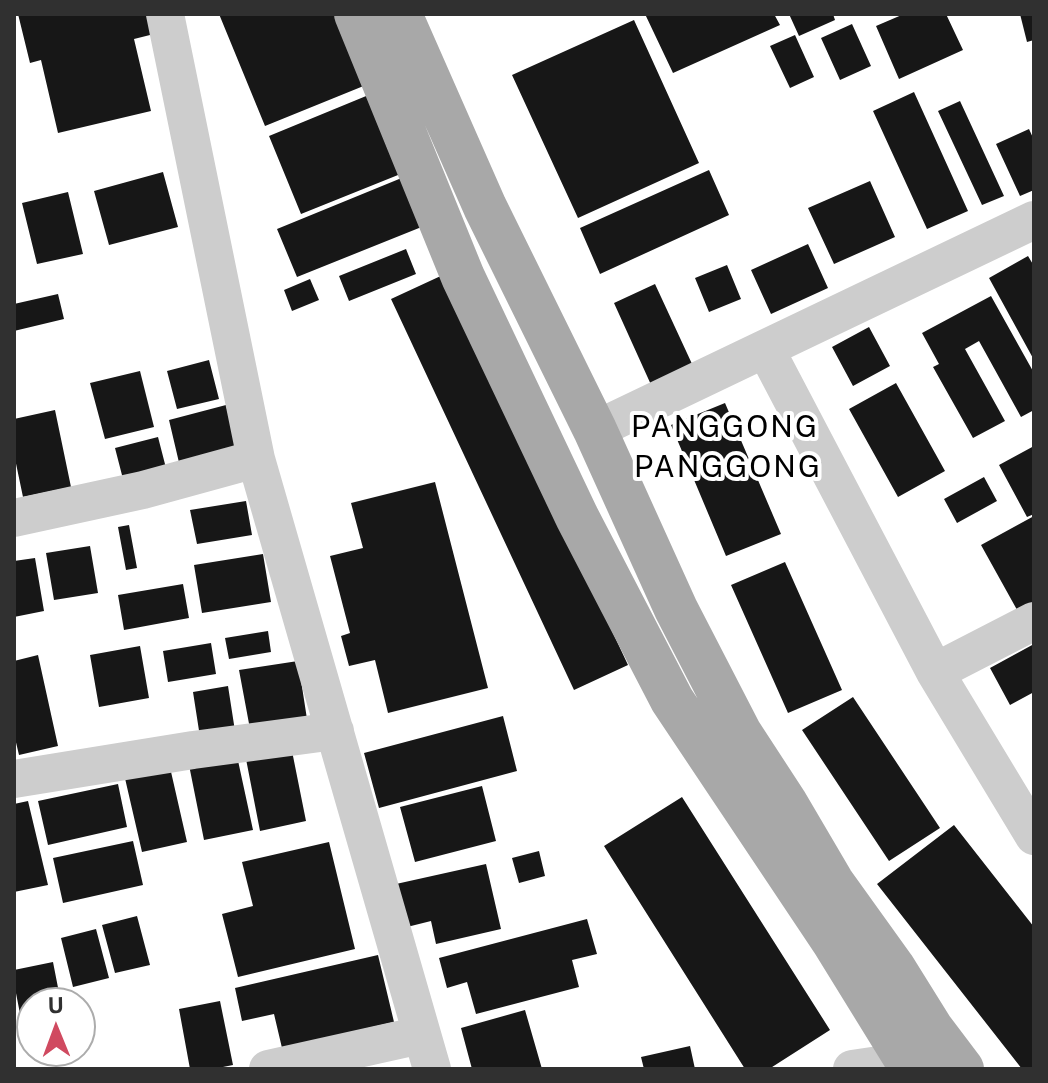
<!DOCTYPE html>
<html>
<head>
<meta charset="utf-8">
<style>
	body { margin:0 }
	#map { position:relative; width:1048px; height:1083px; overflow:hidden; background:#fff; font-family:"Public Sans",sans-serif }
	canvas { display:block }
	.frame { position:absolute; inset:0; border:16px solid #303030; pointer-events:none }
	.north { position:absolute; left:16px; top:987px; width:80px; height:80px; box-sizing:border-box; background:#fff; border:2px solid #acacac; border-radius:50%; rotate:359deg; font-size:22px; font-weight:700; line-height:32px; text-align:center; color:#303030 }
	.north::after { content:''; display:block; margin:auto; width:28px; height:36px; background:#d04a60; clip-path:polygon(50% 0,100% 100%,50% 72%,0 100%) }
</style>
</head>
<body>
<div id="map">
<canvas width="1048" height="1083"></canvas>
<div class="frame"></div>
<div class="north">U</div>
</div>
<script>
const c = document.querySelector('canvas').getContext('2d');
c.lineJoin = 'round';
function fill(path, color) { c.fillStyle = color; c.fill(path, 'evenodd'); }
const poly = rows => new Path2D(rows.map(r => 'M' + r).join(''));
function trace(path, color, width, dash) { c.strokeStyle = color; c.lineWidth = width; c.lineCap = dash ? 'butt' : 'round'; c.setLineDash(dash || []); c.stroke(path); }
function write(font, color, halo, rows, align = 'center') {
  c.font = font + ' "Public Sans",sans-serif'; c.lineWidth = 8; c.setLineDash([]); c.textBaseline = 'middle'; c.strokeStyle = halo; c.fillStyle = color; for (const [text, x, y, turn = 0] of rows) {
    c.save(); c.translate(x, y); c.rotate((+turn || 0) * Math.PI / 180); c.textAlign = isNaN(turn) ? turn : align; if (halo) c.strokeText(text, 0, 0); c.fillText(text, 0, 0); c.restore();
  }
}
const building = poly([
	[18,14,149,14,154,34,134,39,151,111,58,133,41,60,30,63],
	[219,14,338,14,366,85,265,126],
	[645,14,774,14,780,25,673,73],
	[789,14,833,14,835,20,799,36],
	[904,14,946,14,963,50,899,79,876,26],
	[1020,14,1034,14,1034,40,1027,42],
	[634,20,699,163,578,218,512,75],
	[852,24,871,66,840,80,821,38],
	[795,35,814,77,790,88,770,46],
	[914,92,968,211,927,229,873,111],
	[371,94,403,173,301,214,269,136],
	[960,101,1004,196,982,205,938,111],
	[1029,129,1034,140,1034,190,1020,196,996,144],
	[709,170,729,215,600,274,580,228],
	[163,172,178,227,109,245,94,191],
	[404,177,424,226,297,277,277,229],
	[870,181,895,237,834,264,808,208],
	[68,192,83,254,37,264,22,203],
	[808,244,828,288,771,314,751,270],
	[406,249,416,274,349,301,339,276],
	[1028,256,1034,266,1034,360,989,278],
	[727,265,741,299,709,312,695,278],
	[445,274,628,665,574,690,391,299],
	[310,279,319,300,292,311,284,290],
	[655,284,699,379,657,398,614,303],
	[58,294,64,319,14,331,14,304],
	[991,296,1034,373,1034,410,1021,417,979,341,965,349,1005,421,973,438,933,367,939,364,922,333],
	[869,327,890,366,853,386,832,347],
	[209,360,219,399,177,409,167,371],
	[140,371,154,427,105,439,90,383],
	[896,383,945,471,898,497,849,409],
	[725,403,781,534,726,556,671,425],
	[226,405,239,457,181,471,169,420],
	[55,410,71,487,23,497,14,454,14,419],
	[158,437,166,468,123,479,115,448],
	[1034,446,1034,514,1027,517,999,465],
	[984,477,997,501,957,523,944,499],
	[435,482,488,688,388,713,375,660,349,666,341,636,350,633,330,556,363,548,351,503],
	[246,501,252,535,197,544,190,510],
	[1034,516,1034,610,1021,617,981,545],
	[129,525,137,568,126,570,118,527],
	[90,546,98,593,54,600,46,553],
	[263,554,271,602,202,613,194,565],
	[35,558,44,611,14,617,14,561],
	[785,562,842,690,788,713,731,585],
	[183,584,189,618,124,630,118,595],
	[268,631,271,652,229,659,225,638],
	[211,643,216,674,168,682,163,651],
	[1034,644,1034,692,1010,705,990,668],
	[140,646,149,698,99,707,90,655],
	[38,655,58,746,19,755,14,734,14,661],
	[298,661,307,719,250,729,239,670],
	[228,686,235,731,200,737,193,692],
	[853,697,940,828,889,861,802,730],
	[503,716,517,771,379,808,364,753],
	[292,751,306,821,260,831,246,759],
	[237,756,253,830,204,840,189,765],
	[169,763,187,842,142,852,124,774],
	[118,784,127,827,48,845,38,801],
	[482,786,496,841,415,862,400,807],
	[682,797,830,1030,769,1069,745,1069,604,846],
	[28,801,48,885,14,892,14,804],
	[954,825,1034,927,1034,1069,1022,1069,877,884],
	[133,841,143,885,63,903,53,858],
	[329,842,355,949,238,977,222,914,253,906,242,862],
	[539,851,545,876,519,883,512,858],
	[486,864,501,929,436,944,431,921,407,927,396,884],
	[137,916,150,965,115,973,102,925],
	[587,919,597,954,572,960,579,987,476,1014,467,982,447,988,439,958],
	[96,929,109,978,73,987,61,938],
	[378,955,394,1022,282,1048,274,1014,242,1021,235,988],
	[53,962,61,1003,32,1003,32,1033,24,1034,14,983,14,970],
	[220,1001,233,1065,213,1069,190,1069,179,1009],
	[525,1010,542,1069,472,1069,461,1028],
	[690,1046,695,1069,644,1069,641,1057]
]);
const minor = poly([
	[165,14,256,459,432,1069],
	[766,350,935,672,1034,836],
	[595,430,1034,220],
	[14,518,143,490,256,459],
	[935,672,1034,621],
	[14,779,193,750,335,731],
	[268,1069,421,1035],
	[852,1069,906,1061]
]);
const primary = poly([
	[356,14,463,277,577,517,672,700,833,941,912,1069],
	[400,14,485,207,595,430,676,609,740,733,785,802,832,882,893,967,931,1028,962,1069]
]);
const quarterNames = [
	["PANGGONG",725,428],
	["PANGGONG",728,468]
];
fill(building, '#171717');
trace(minor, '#cdcdcd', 38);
trace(primary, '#a8a8a8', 44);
c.letterSpacing = '2px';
write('30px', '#000', '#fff', quarterNames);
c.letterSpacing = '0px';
</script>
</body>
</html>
